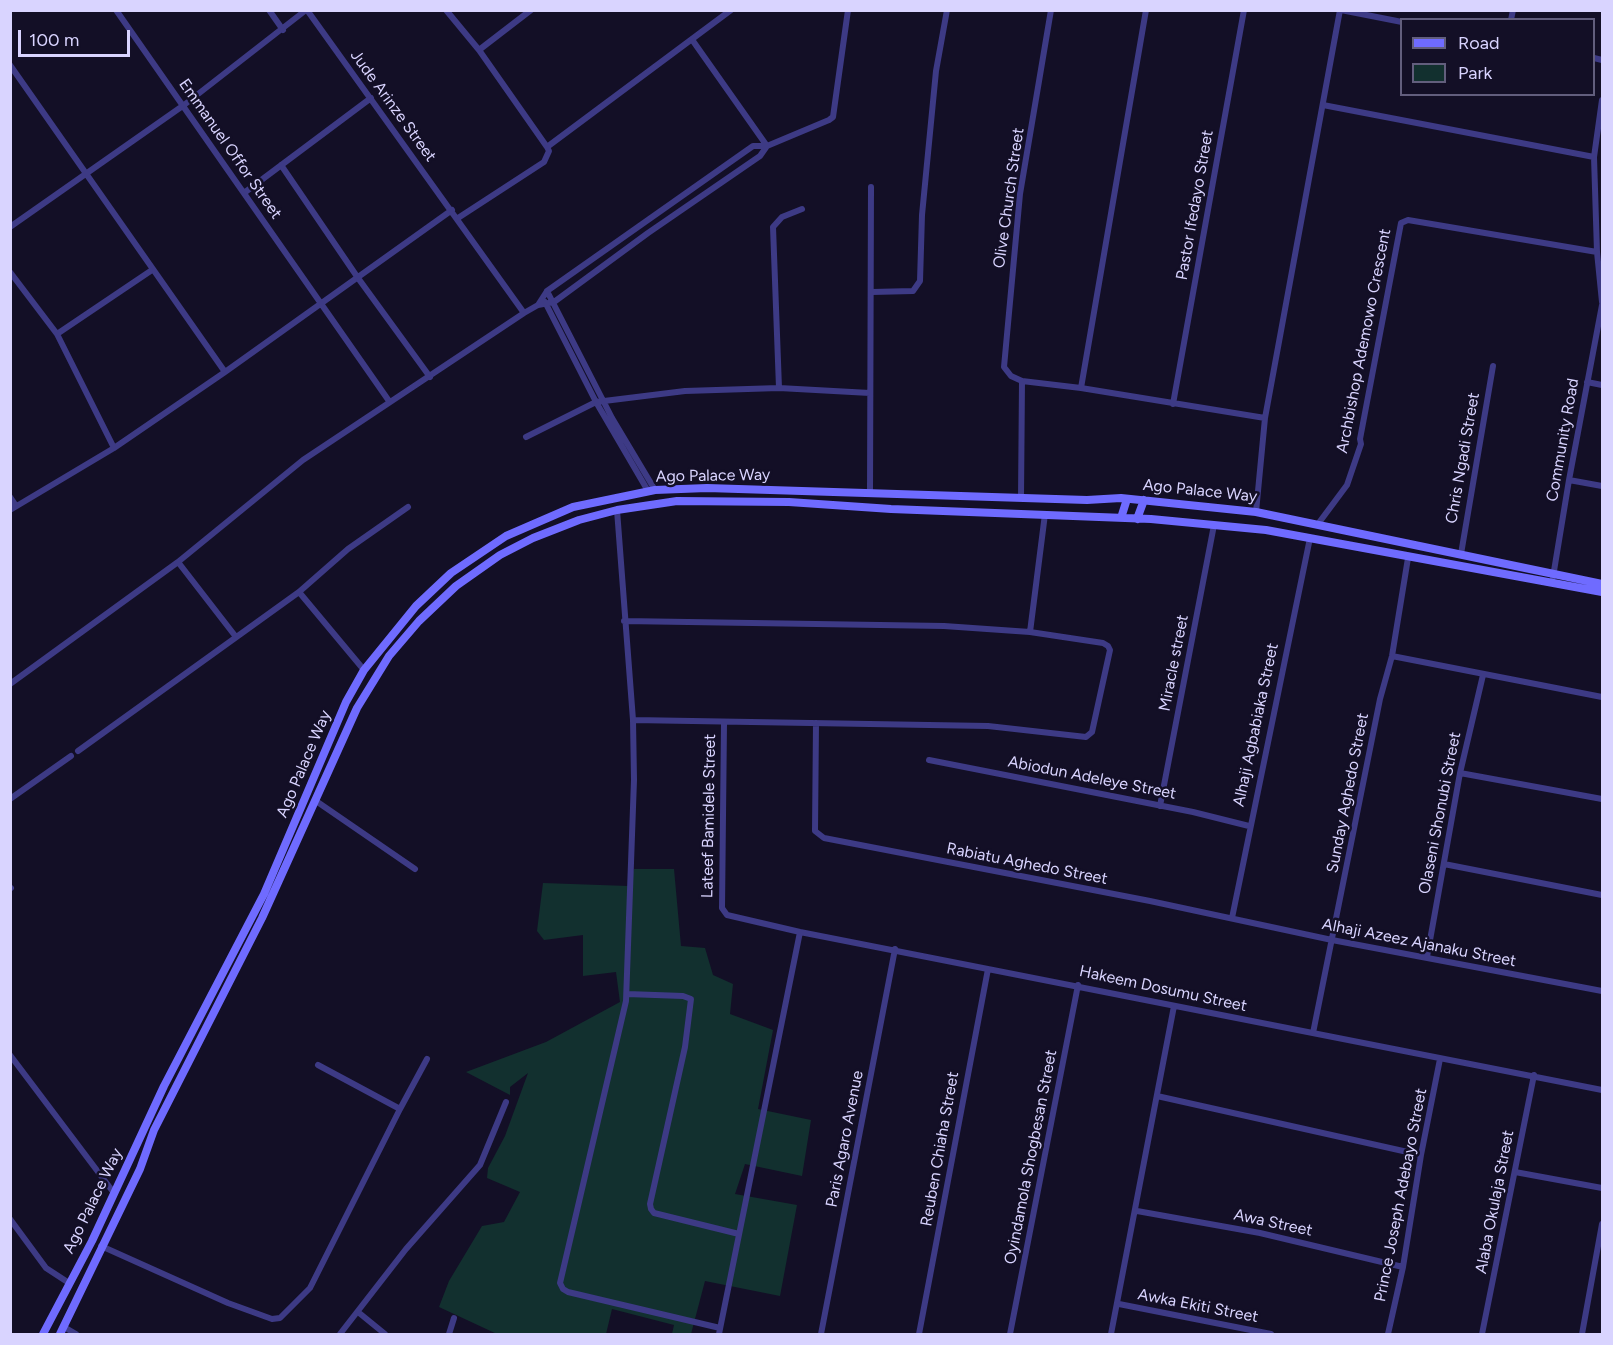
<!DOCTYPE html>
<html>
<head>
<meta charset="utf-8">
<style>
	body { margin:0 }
	#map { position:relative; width:1613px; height:1345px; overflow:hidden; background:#130f26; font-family:Figtree,sans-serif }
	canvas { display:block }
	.frame { position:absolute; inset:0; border:12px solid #d9d4ff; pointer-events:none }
	.legend { position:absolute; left:1400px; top:18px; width:195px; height:78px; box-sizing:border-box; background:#130f26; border:2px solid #625e7d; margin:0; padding:8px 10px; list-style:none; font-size:18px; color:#d9d4ff }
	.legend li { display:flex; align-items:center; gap:12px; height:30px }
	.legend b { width:30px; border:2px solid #625e7d }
	.scale { position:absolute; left:18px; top:30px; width:112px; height:27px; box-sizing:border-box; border:3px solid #d9d4ff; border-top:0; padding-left:8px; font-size:18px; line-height:21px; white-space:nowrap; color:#d9d4ff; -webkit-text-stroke:4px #130f26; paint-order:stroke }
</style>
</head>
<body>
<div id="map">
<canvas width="1613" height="1345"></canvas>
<div class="frame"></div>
<ul class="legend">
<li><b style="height:8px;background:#6f6bff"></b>Road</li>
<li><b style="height:16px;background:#12302f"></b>Park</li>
</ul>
<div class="scale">100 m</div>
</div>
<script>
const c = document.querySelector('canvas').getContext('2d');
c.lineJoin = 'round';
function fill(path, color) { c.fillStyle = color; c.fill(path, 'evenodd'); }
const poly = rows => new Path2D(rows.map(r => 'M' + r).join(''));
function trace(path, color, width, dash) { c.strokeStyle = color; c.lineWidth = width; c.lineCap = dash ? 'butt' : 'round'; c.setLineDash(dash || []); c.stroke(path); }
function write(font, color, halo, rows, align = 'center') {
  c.font = font + ' Figtree,sans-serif'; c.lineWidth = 5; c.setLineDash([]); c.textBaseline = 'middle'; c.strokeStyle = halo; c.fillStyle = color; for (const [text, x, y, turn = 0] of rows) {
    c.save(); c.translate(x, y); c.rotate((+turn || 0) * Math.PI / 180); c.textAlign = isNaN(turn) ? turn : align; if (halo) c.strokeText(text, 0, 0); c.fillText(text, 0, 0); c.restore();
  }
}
const green = poly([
	[634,869,674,869,681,946,705,948,713,975,733,984,730,1014,773,1030,758,1109,811,1120,802,1176,745,1164,735,1194,797,1205,780,1296,705,1281,691,1334,672,1334,674,1325,612,1309,606,1334,497,1334,439,1307,449,1281,482,1226,504,1222,520,1192,487,1178,488,1168,505,1136,528,1073,510,1087,510,1095,466,1072,546,1042,620,1002,616,972,583,976,583,935,544,940,537,931,543,883,628,886]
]);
const street = poly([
	[116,10,389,401],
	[269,10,283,30],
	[307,10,524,313,538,305,554,302,648,233,760,156,767,146],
	[446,10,479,50,547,147],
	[1051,10,1020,194,1004,367,1011,376,1022,381,1081,388,1265,418],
	[1341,10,1402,22],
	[1511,20,1513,10],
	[693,41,767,146],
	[479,50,531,10],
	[1594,58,1602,60],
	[10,65,225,372],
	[1602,100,1594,157,1597,252,1602,302],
	[1323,105,1594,157],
	[281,165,358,278,430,377],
	[244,193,371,98],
	[458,218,544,162,549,151,547,147,731,10],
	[10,227,184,105,306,10],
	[10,272,57,334,114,448],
	[547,291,612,418,655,490],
	[872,292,913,291,920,281,922,215,936,71,947,10],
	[545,302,596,402,648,491],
	[538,305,547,291,753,146,767,146,829,120,833,117,848,10],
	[57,334,152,270],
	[1587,382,1602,385],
	[779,388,773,227,782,217,802,209],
	[1081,388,1146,10],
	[1173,404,1244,10],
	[526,437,596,402,685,391,779,388,870,393],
	[1569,480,1602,486],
	[870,493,871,187],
	[10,497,16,506],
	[1021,497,1022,381],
	[10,510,114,448,225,372,452,210],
	[617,510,633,720,634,780,626,1001,560,1283,563,1289,568,1292,720,1328],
	[1256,512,1265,418,1340,10],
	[1318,524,1347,485,1361,444,1360,439,1401,223,1408,220,1597,252],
	[1461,554,1493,366],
	[178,562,236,637],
	[1553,577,1569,480,1602,305],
	[299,592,364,670],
	[624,621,944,626,1030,632,1103,643,1108,646,1110,650,1092,732,1086,737,988,726,633,720],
	[1030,632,1045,514],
	[1392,656,1602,697],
	[10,684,178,562,303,460,524,313],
	[816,723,815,831,824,838,1150,901,1332,940,1602,991],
	[724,724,722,908,727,915,800,932,1602,1090],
	[78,751,299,592,348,549,408,507],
	[929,760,1193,812,1249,826],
	[1460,773,1602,799],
	[10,799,71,756],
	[316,801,415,869],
	[1160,806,1214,525],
	[1444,864,1602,895],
	[10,889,11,888],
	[1232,918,1310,538],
	[1427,957,1460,773,1483,675],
	[627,994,683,996,691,999,685,1047,650,1204,651,1209,654,1213,739,1234],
	[1313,1033,1380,699,1392,656,1408,558],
	[10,1055,114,1193],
	[318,1065,400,1109,427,1059],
	[1157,1096,1421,1155],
	[1515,1172,1602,1188],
	[1137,1211,1260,1233,1403,1267],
	[10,1219,46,1268,69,1283],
	[101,1246,228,1303,272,1319,280,1318,310,1288,400,1109],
	[1119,1304,1271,1334],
	[358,1312,385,1334],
	[64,1327,76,1334],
	[340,1334,406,1249,480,1165,506,1102],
	[449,1334,454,1318],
	[719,1334,800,932],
	[821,1334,895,949],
	[919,1334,988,969],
	[1010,1334,1078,985],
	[1111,1334,1174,1006],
	[1388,1334,1403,1267,1421,1155,1440,1059],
	[1482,1334,1534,1075],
	[1582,1334,1602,1224]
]);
const secondary = poly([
	[1121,518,1127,499],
	[1137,519,1144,500],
	[43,1334,92,1241,164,1086,264,894,346,702,364,670,416,606,451,573,506,536,573,507,655,490,707,488,1087,500,1121,498,1256,512,1602,584],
	[60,1334,140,1169,154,1130,262,918,357,708,389,656,419,621,456,586,500,555,533,538,579,520,617,510,677,501,789,502,891,509,1151,519,1266,530,1602,592]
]);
const streetNames = [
	["Jude Arinze Street",393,106,54],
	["Emmanuel Offor Street",230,149,55],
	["Olive Church Street",1009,198,-82],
	["Pastor Ifedayo Street",1195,205,-80],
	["Archbishop Ademowo Crescent",1364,341,-79],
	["Community Road",1563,440,-80],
	["Chris Ngadi Street",1463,458,-80],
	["Ago Palace Way",713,476,-1],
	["Ago Palace Way",1200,491,6],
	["Miracle street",1174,663,-79],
	["Alhaji Agbabiaka Street",1256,725,-78],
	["Ago Palace Way",304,764,-67],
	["Abiodun Adeleye Street",1092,778,11],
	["Sunday Aghedo Street",1348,793,-79],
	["Olaseni Shonubi Street",1440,813,-79],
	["Lateef Bamidele Street",709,816,-89],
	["Rabiatu Aghedo Street",1027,864,11],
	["Alhaji Azeez Ajanaku Street",1419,943,11],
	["Hakeem Dosumu Street",1163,989,12],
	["Paris Agaro Avenue",845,1139,-79],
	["Reuben Chiaha Street",940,1149,-80],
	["Oyindamola Shogbesan Street",1031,1157,-79],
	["Prince Joseph Adebayo Street",1401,1195,-79],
	["Ago Palace Way",93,1201,-64],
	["Alaba Okulaja Street",1495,1202,-79],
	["Awa Street",1273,1223,12],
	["Awka Ekiti Street",1198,1306,11]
];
fill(green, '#12302f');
trace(street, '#3d3a85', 6);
trace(secondary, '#6f6bff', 8);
write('16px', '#d9d4ff', '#130f26', streetNames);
</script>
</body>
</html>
